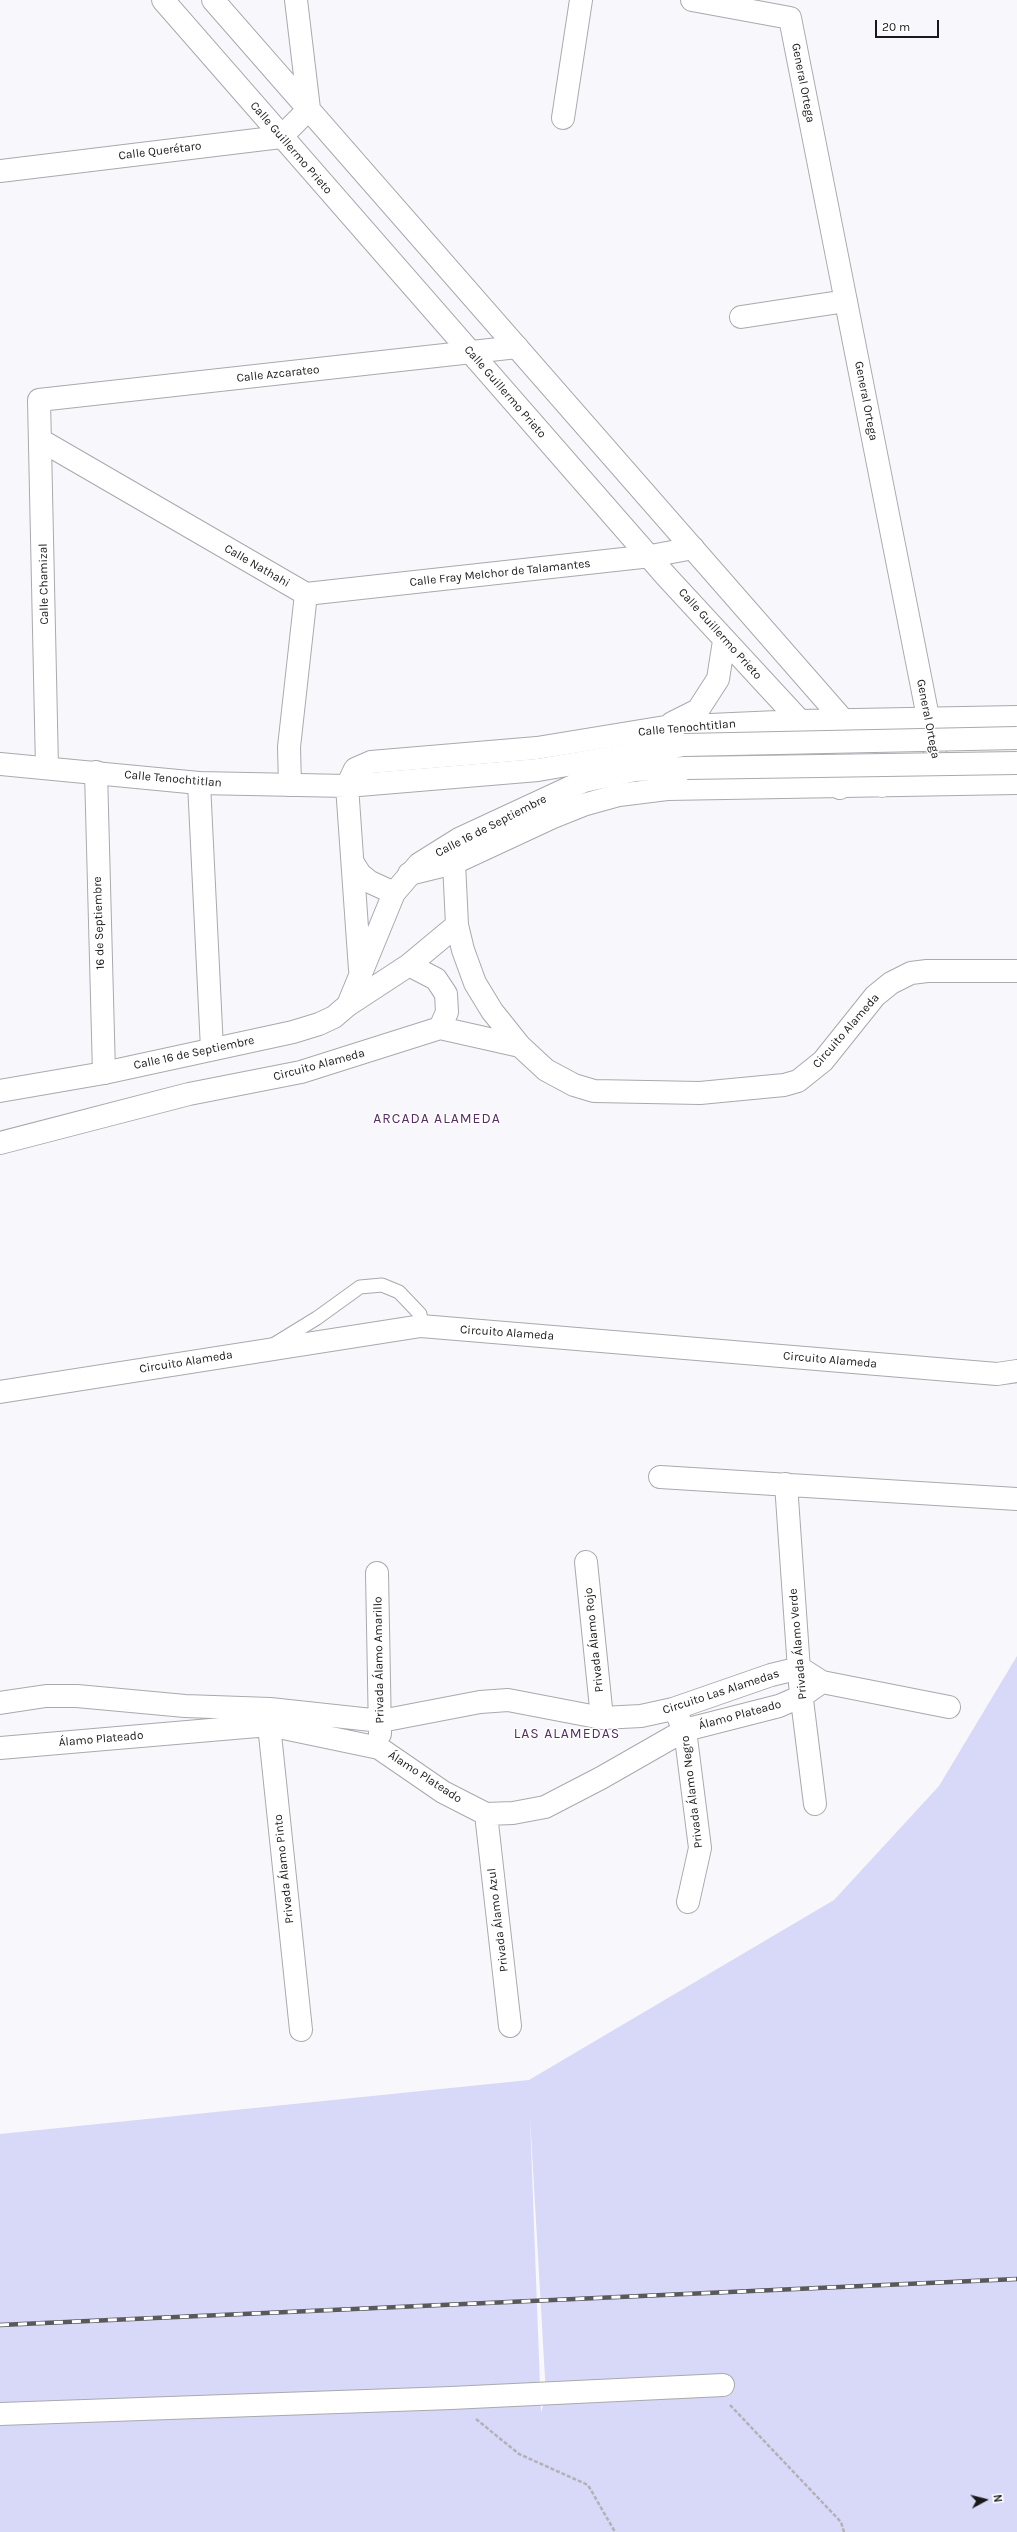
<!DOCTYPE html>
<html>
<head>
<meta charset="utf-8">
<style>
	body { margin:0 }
	#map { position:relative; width:1017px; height:2532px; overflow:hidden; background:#f7f7fc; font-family:Karla,sans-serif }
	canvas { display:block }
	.north { position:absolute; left:965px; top:2480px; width:40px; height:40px; -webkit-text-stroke:3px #fff; paint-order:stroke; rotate:83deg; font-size:11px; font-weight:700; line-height:16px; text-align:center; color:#19191b }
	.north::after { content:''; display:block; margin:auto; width:14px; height:18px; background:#19191b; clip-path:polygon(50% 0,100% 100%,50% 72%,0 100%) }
	.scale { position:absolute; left:875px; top:20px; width:64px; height:18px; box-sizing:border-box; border:2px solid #19191b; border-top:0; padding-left:5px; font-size:12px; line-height:14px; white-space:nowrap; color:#19191b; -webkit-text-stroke:3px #fff; paint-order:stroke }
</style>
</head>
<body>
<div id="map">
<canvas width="1017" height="2532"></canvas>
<div class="north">N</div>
<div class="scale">20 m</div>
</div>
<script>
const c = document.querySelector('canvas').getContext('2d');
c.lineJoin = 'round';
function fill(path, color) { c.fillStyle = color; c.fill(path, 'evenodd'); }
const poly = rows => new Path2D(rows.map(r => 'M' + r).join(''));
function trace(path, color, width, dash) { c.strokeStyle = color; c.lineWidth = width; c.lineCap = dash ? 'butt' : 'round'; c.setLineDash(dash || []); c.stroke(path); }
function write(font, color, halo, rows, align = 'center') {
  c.font = font + ' Karla,sans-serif'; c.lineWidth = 3; c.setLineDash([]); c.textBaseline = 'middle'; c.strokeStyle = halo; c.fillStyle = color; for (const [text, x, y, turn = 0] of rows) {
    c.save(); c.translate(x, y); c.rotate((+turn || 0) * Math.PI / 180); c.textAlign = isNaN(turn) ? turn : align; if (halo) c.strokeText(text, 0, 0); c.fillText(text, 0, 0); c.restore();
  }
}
const green = poly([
	[1017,1656,1017,2532,0,2532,0,2134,529,2080,834,1900,939,1786],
	[530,2117,546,2395,541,2413,530,2118]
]);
const path = poly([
	[730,2405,841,2522,844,2532],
	[476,2419,519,2454,588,2485,615,2532]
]);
const service = poly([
	[273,1345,317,1318,360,1287,382,1285,399,1292,420,1314,421,1326]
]);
const minor = poly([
	[692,0,790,18,941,783],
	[563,118,581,0],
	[0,171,281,137],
	[741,317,846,301],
	[42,441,306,594],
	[306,594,651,556,693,548],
	[47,768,39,400,517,347],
	[96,772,104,1073],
	[199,783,212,1049],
	[290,785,289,747,306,594],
	[458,844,454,863,457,925,463,950,475,983,492,1011,520,1046,546,1070,574,1085,594,1091,700,1093,784,1085,798,1081,823,1061,875,996,891,983,911,973,927,971,1017,971],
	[409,965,457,925],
	[348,1005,409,965,436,979,446,994,447,1012,440,1028],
	[0,1143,189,1094,301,1072,440,1028,520,1046],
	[0,1392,421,1326,997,1374,1017,1371],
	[660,1477,1017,1499],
	[786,1484,800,1684,815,1804],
	[586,1562,602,1718],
	[377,1573,380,1734],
	[0,1703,46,1696,77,1696,185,1706,270,1709,381,1721,480,1702,508,1700,602,1718,641,1716,673,1709,771,1675,800,1668,822,1682,949,1707],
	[270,1712,269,1725,301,2030],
	[679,1719,685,1730,700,1848,688,1902],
	[0,1748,269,1725,379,1748,443,1792,486,1814,513,1813,545,1807,601,1778,685,1730,779,1706,802,1696,822,1682],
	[486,1814,510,2026],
	[0,2414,451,2398,723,2385]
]);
const tertiary = poly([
	[163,0,666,576,800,721,840,788],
	[213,0,844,721,882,786],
	[281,137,309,109,296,0],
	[672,723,698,710,718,679,724,641],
	[347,786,355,769,371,762,537,748,665,727,800,721,1017,717],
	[353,863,360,874,370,882,394,893],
	[409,874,454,863,553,817,583,805,619,795,667,789,1017,783]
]);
const primary = poly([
	[0,764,199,783,347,786,538,770,684,745],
	[347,786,360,970],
	[0,1091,104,1073,293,1032,319,1024,334,1017,348,1005,394,893,419,864,459,839,584,781,635,770,687,768]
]);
const rail = poly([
	[0,2325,1017,2279]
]);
const tertiaryBridge = poly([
	[684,745,1017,738]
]);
const primaryBridge = poly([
	[687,768,1017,763]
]);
const streetNames = [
	["General Ortega",803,83,79],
	["Calle Guillermo Prieto",291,148,49],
	["Calle Querétaro",160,151,-7],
	["Calle Azcarateo",278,374,-6],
	["Calle Guillermo Prieto",505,392,49],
	["General Ortega",866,401,79],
	["Calle Nathahi",257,566,30],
	["Calle Fray Melchor de Talamantes",500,573,-6],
	["Calle Chamizal",44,584,-91],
	["Calle Guillermo Prieto",720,634,48],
	["General Ortega",928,719,79],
	["Calle Tenochtitlan",687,728,-5],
	["Calle Tenochtitlan",173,779,5],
	["Calle 16 de Septiembre",491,826,-27],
	["16 de Septiembre",99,923,-92],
	["Circuito Alameda",846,1031,-49],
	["Calle 16 de Septiembre",194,1053,-12],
	["Circuito Alameda",319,1065,-15],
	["Circuito Alameda",507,1333,4],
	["Circuito Alameda",830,1360,5],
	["Circuito Alameda",186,1362,-9],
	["Privada Álamo Rojo",594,1640,-96],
	["Privada Álamo Verde",798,1644,-95],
	["Privada Álamo Amarillo",379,1660,-91],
	["Circuito Las Alamedas",721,1692,-18],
	["Álamo Plateado",740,1715,-15],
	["Álamo Plateado",101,1739,-5],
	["Álamo Plateado",425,1777,33],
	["Privada Álamo Negro",692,1792,-97],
	["Privada Álamo Pinto",284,1869,-96],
	["Privada Álamo Azul",498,1920,-97]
];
const quarterNames = [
	["ARCADA ALAMEDA",437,1119],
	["LAS ALAMEDAS",567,1734]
];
fill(green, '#d8d8f8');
trace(service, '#a9a9ae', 15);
trace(minor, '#a9a9ae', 24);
trace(tertiary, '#a9a9ae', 24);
trace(primary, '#a9a9ae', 24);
trace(path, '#b2b2b6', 2.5, [4, 2]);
trace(service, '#fff', 13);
trace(minor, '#fff', 22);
trace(tertiary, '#fff', 22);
trace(primary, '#fff', 22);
trace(rail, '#59595c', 4.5);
trace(rail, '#fff', 3, [9]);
trace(tertiaryBridge, '#a9a9ae', 24, []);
trace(primaryBridge, '#a9a9ae', 24, []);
trace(tertiaryBridge, '#fff', 22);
trace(primaryBridge, '#fff', 22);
write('12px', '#19191b', '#fff', streetNames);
c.letterSpacing = '1px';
write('14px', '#582e64', '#fff', quarterNames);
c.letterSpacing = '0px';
</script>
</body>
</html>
